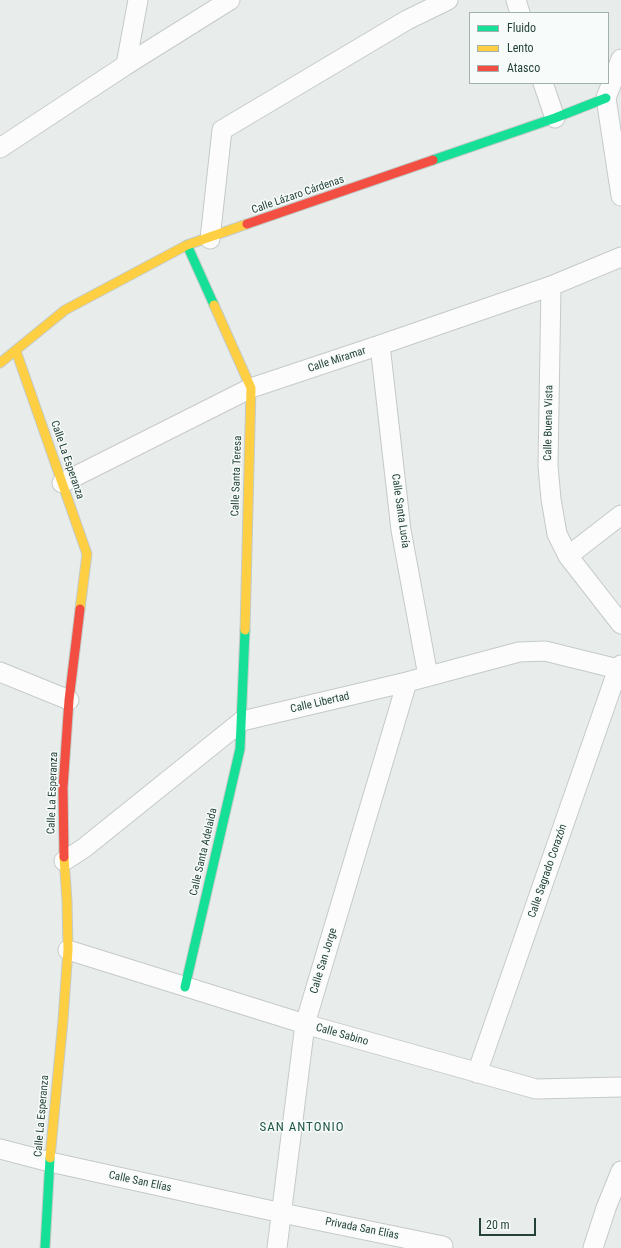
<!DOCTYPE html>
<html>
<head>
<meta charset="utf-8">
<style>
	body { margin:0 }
	#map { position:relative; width:621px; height:1248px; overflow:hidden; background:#e8edeb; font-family:"Roboto Condensed",sans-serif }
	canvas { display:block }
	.legend { position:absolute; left:469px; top:12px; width:140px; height:72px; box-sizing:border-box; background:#f7fbf9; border:1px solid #a3b1ad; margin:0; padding:5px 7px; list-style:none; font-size:12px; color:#24423a }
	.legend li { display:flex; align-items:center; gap:8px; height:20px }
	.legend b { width:20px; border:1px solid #a3b1ad }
	.scale { position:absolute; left:479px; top:1218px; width:57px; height:18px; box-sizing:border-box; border:2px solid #24423a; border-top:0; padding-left:5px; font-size:12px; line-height:14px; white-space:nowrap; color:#24423a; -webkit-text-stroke:3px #f7fbf9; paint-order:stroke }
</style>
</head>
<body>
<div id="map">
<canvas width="621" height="1248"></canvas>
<ul class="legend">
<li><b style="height:5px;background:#16e098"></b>Fluido</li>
<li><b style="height:5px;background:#ffcf43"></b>Lento</li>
<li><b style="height:5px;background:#f24e42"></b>Atasco</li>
</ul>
<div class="scale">20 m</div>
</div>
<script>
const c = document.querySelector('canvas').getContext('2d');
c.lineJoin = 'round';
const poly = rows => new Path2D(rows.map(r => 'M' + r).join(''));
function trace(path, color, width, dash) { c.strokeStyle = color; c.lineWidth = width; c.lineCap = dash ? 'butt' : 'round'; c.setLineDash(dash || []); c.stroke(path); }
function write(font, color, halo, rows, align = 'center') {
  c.font = font + ' "Roboto Condensed",sans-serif'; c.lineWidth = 3; c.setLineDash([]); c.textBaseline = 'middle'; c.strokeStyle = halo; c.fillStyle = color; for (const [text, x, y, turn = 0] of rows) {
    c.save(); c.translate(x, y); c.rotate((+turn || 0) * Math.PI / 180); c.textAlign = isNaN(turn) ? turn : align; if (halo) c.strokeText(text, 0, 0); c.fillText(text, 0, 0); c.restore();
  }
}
const street = poly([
	[516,0,520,13],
	[621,59,606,98,621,196],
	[126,65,138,0],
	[543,83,555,118],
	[0,148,126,65,230,0],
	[210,239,222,130,407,20,448,0],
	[551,286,548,466,551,499,557,534,568,556,621,624],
	[380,345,401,530,428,676],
	[62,483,251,388,380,345,551,286,621,257],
	[568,556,621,515],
	[0,672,69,700],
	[64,861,84,848,242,721,407,682,519,652,545,651,618,669],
	[68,950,305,1024,536,1089,621,1087],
	[477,1073,618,669,621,665],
	[0,1149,50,1162,282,1213,443,1246],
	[277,1248,305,1024,407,682],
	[593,1248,606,1208,621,1171]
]);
const fast = poly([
	[433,160,555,118,606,98],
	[187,245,214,305],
	[185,987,240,749,245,630],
	[45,1248,50,1158]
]);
const slow = poly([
	[214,305,251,388,245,630],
	[16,351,87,554,80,609],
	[0,363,65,310,187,245,247,224],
	[50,1158,63,1020,68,950,67,901,64,857]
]);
const jam = poly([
	[247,224,433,160],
	[64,857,63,788,69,700,80,609]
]);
const streetNames = [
	["Calle Lázaro Cárdenas",298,195,-19],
	["Calle Miramar",337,360,-18],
	["Calle Buena Vista",549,423,-89],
	["Calle La Esperanza",67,460,71],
	["Calle Santa Teresa",237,476,-88],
	["Calle Santa Lucía",400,511,82],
	["Calle Libertad",320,703,-13],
	["Calle La Esperanza",53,793,-88],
	["Calle Santa Adelaida",204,852,-77],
	["Calle Sagrado Corazón",548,871,-71],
	["Calle San Jorge",324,961,-73],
	["Calle Sabino",342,1035,16],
	["Calle La Esperanza",42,1116,-85],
	["Calle San Elías",140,1182,12],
	["Privada San Elías",362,1229,11]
];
const quarterNames = [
	["SAN ANTONIO",302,1128]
];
trace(street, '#c5cac8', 21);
trace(fast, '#c3cbc8', 11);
trace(slow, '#c3cbc8', 11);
trace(jam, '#c3cbc8', 11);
trace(street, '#fcfcfc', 19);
trace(fast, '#16e098', 9);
trace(slow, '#ffcf43', 9);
trace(jam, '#f24e42', 9);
write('11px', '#24423a', '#f7fbf9', streetNames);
c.letterSpacing = '1px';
write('13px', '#1f5548', '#f7fbf9', quarterNames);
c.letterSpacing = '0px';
</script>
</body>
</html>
